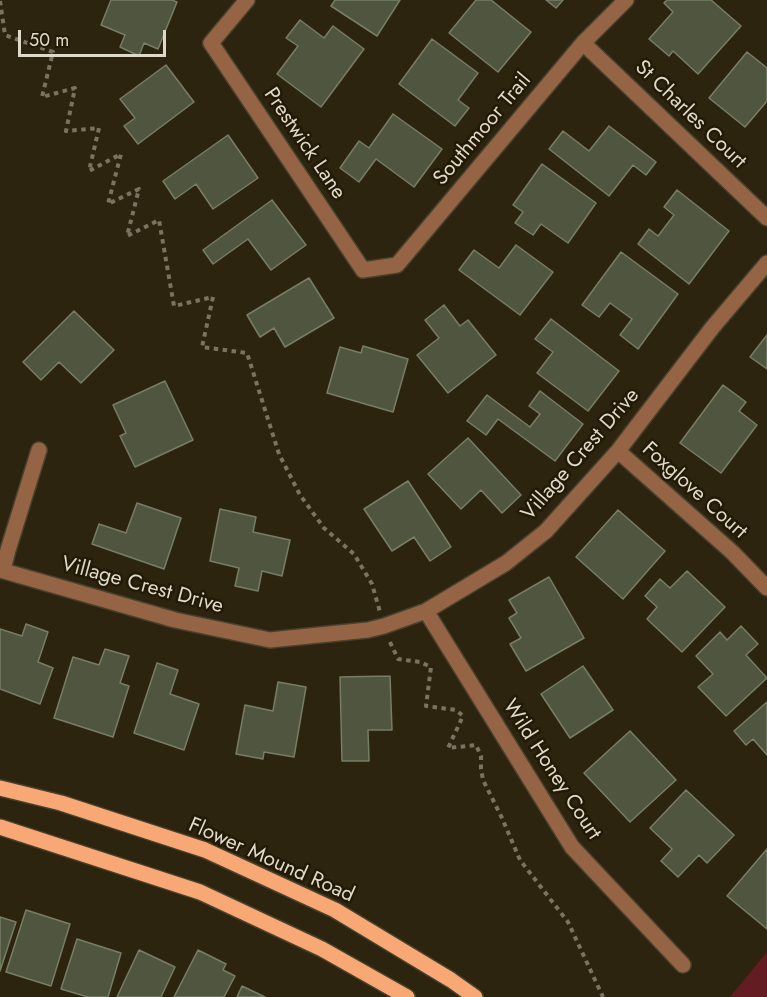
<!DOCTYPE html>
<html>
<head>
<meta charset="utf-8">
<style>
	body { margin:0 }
	#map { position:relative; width:767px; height:997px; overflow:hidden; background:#2d240f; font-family:Jost,sans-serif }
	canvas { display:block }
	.scale { position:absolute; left:18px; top:30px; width:148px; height:27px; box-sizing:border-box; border:3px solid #dfd9cc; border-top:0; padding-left:8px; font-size:18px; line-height:21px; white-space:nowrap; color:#dfd9cc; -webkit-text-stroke:4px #231a06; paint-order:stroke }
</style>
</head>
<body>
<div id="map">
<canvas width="767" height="997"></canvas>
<div class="scale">50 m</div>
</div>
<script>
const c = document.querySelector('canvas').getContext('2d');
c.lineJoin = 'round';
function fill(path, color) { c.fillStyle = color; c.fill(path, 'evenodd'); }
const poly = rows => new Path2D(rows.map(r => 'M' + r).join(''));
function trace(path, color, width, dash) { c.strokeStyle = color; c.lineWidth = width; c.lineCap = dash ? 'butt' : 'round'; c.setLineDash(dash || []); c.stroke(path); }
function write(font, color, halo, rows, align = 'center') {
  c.font = font + ' Jost,sans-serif'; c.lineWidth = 5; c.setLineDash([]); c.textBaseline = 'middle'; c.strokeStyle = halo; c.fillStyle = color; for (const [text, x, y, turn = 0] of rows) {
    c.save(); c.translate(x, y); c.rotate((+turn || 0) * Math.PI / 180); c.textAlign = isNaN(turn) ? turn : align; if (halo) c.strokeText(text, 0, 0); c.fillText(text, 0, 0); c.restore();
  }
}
const green = poly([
	[767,952,767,997,730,997]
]);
const building = poly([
	[111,0,172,0,177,2,158,49,144,43,139,56,120,47,125,35,101,25,111,0],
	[335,0,400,0,377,36,331,6,335,0],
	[476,0,491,0,531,32,498,72,449,33,476,0],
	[546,0,563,0,556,8,546,0],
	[667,0,711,0,741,26,698,74,673,51,669,56,649,39,673,12,664,3,667,0],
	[300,20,324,38,333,26,364,49,321,107,277,74,298,46,286,38,300,20],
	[432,39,478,73,458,100,469,108,455,126,399,84,432,39],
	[747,52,767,68,767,101,745,127,709,98,747,52],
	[166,65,194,102,138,144,124,126,135,118,120,99,166,65],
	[393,114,442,149,414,187,376,159,359,182,340,168,359,141,369,148,393,114],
	[609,126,656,162,646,175,633,165,609,196,549,149,563,131,589,151,609,126],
	[228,135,258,178,213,209,196,184,175,199,163,181,228,135],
	[542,164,596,203,568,243,541,224,533,235,515,223,523,212,513,205,542,164],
	[677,190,729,231,689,284,638,244,649,229,658,236,674,215,664,207,677,190],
	[272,200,306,245,271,270,248,239,213,264,203,250,272,200],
	[516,245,553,272,520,315,459,270,474,250,499,268,516,245],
	[621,252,678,294,638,349,620,335,632,319,610,303,599,317,582,305,621,252],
	[309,278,334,318,285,347,274,328,260,337,247,315,309,278],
	[444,305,460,326,468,320,496,355,448,393,417,355,439,338,425,320,444,305],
	[74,311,114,350,81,383,59,362,41,380,23,362,74,311],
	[551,319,619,371,588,411,537,373,553,352,535,339,551,319],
	[767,335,767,369,750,357,767,335],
	[363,346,408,359,393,412,327,393,340,347,361,353,363,346],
	[165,381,193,440,135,467,120,436,126,433,113,405,165,381],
	[723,385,746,402,739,411,757,425,721,473,680,443,723,385],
	[540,391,583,424,555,461,498,419,486,435,467,421,487,395,530,427,540,414,529,406,540,391],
	[468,438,521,495,502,513,481,490,461,509,428,474,468,438],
	[408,481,451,547,430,561,414,537,392,551,364,509,408,481],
	[137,503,181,518,164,569,92,544,99,524,126,533,137,503],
	[220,509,256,517,253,532,290,540,282,576,262,571,258,591,235,586,239,568,210,561,220,509],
	[618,510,665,551,623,599,576,557,618,510],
	[687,571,725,607,682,652,647,619,657,607,645,596,660,579,670,588,687,571],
	[549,577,584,638,526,671,510,644,521,638,509,618,517,613,509,600,549,577],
	[26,624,48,632,38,662,53,668,40,704,0,689,0,629,22,636,26,624],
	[741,626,758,644,746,655,767,678,726,716,698,687,713,674,696,656,720,632,727,640,741,626],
	[105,649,129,656,120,683,129,686,113,737,54,718,73,657,99,665,105,649],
	[157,663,178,670,170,694,199,704,184,750,134,733,157,663],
	[583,666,613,710,570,738,541,694,583,666],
	[390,676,392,730,368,730,369,761,342,761,340,677,390,676],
	[278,682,306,687,294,757,264,752,263,759,236,754,245,705,273,711,278,682],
	[767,702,767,755,753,739,746,745,734,731,767,702],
	[630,731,676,780,630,822,584,773,630,731],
	[686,790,734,835,707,863,699,855,678,877,661,861,672,849,650,828,686,790],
	[767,849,767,929,727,896,767,849],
	[26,910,70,924,51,986,6,972,26,910],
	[0,917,16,922,0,971,0,917],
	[77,939,121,953,108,997,88,997,61,989,77,939],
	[139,950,175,967,161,997,117,997,139,950],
	[198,950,226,964,223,970,235,976,224,997,174,997,198,950],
	[242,986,265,997,237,997,242,986]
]);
const path = poly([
	[0,1,5,35,53,52,42,97,75,88,66,131,99,128,89,171,121,154,108,204,139,189,127,236,159,220,174,306,213,297,202,347,247,353,279,454,300,495,324,528,354,554,372,584,380,612],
	[390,642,398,659,420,662,431,667,426,706,456,710,463,716,448,748,476,745,481,756,481,769,483,780,502,818,520,860,568,922,603,997]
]);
const minor = poly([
	[247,0,211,43,363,270,397,265,583,43,626,0],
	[583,43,767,218],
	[618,451,732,552,767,588],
	[0,570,175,620,270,640,368,630,384,626,426,611,506,563,546,531,618,451,712,328,767,263],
	[3,570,8,550,39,450],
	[426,611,572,847,683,965]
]);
const major = poly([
	[0,788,61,803,205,850,335,910,451,980,475,997],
	[0,827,200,892,322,949,407,997]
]);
const streetNames = [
	["St Charles Court",690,115,44],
	["Southmoor Trail",483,130,-50],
	["Prestwick Lane",304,144,56],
	["Village Crest Drive",581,455,-49],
	["Foxglove Court",694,491,42],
	["Village Crest Drive",142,586,15],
	["Wild Honey Court",551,770,57],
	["Flower Mound Road",271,861,24]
];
fill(green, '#631d22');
fill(building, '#4f553e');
trace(building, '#777e66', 1.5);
trace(minor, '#49412d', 18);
trace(major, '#49412d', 18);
trace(path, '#7b7362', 4, [4.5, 4.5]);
trace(minor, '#946445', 15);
trace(major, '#f7a875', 15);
write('21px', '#dfd9cc', '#231a06', streetNames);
</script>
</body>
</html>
